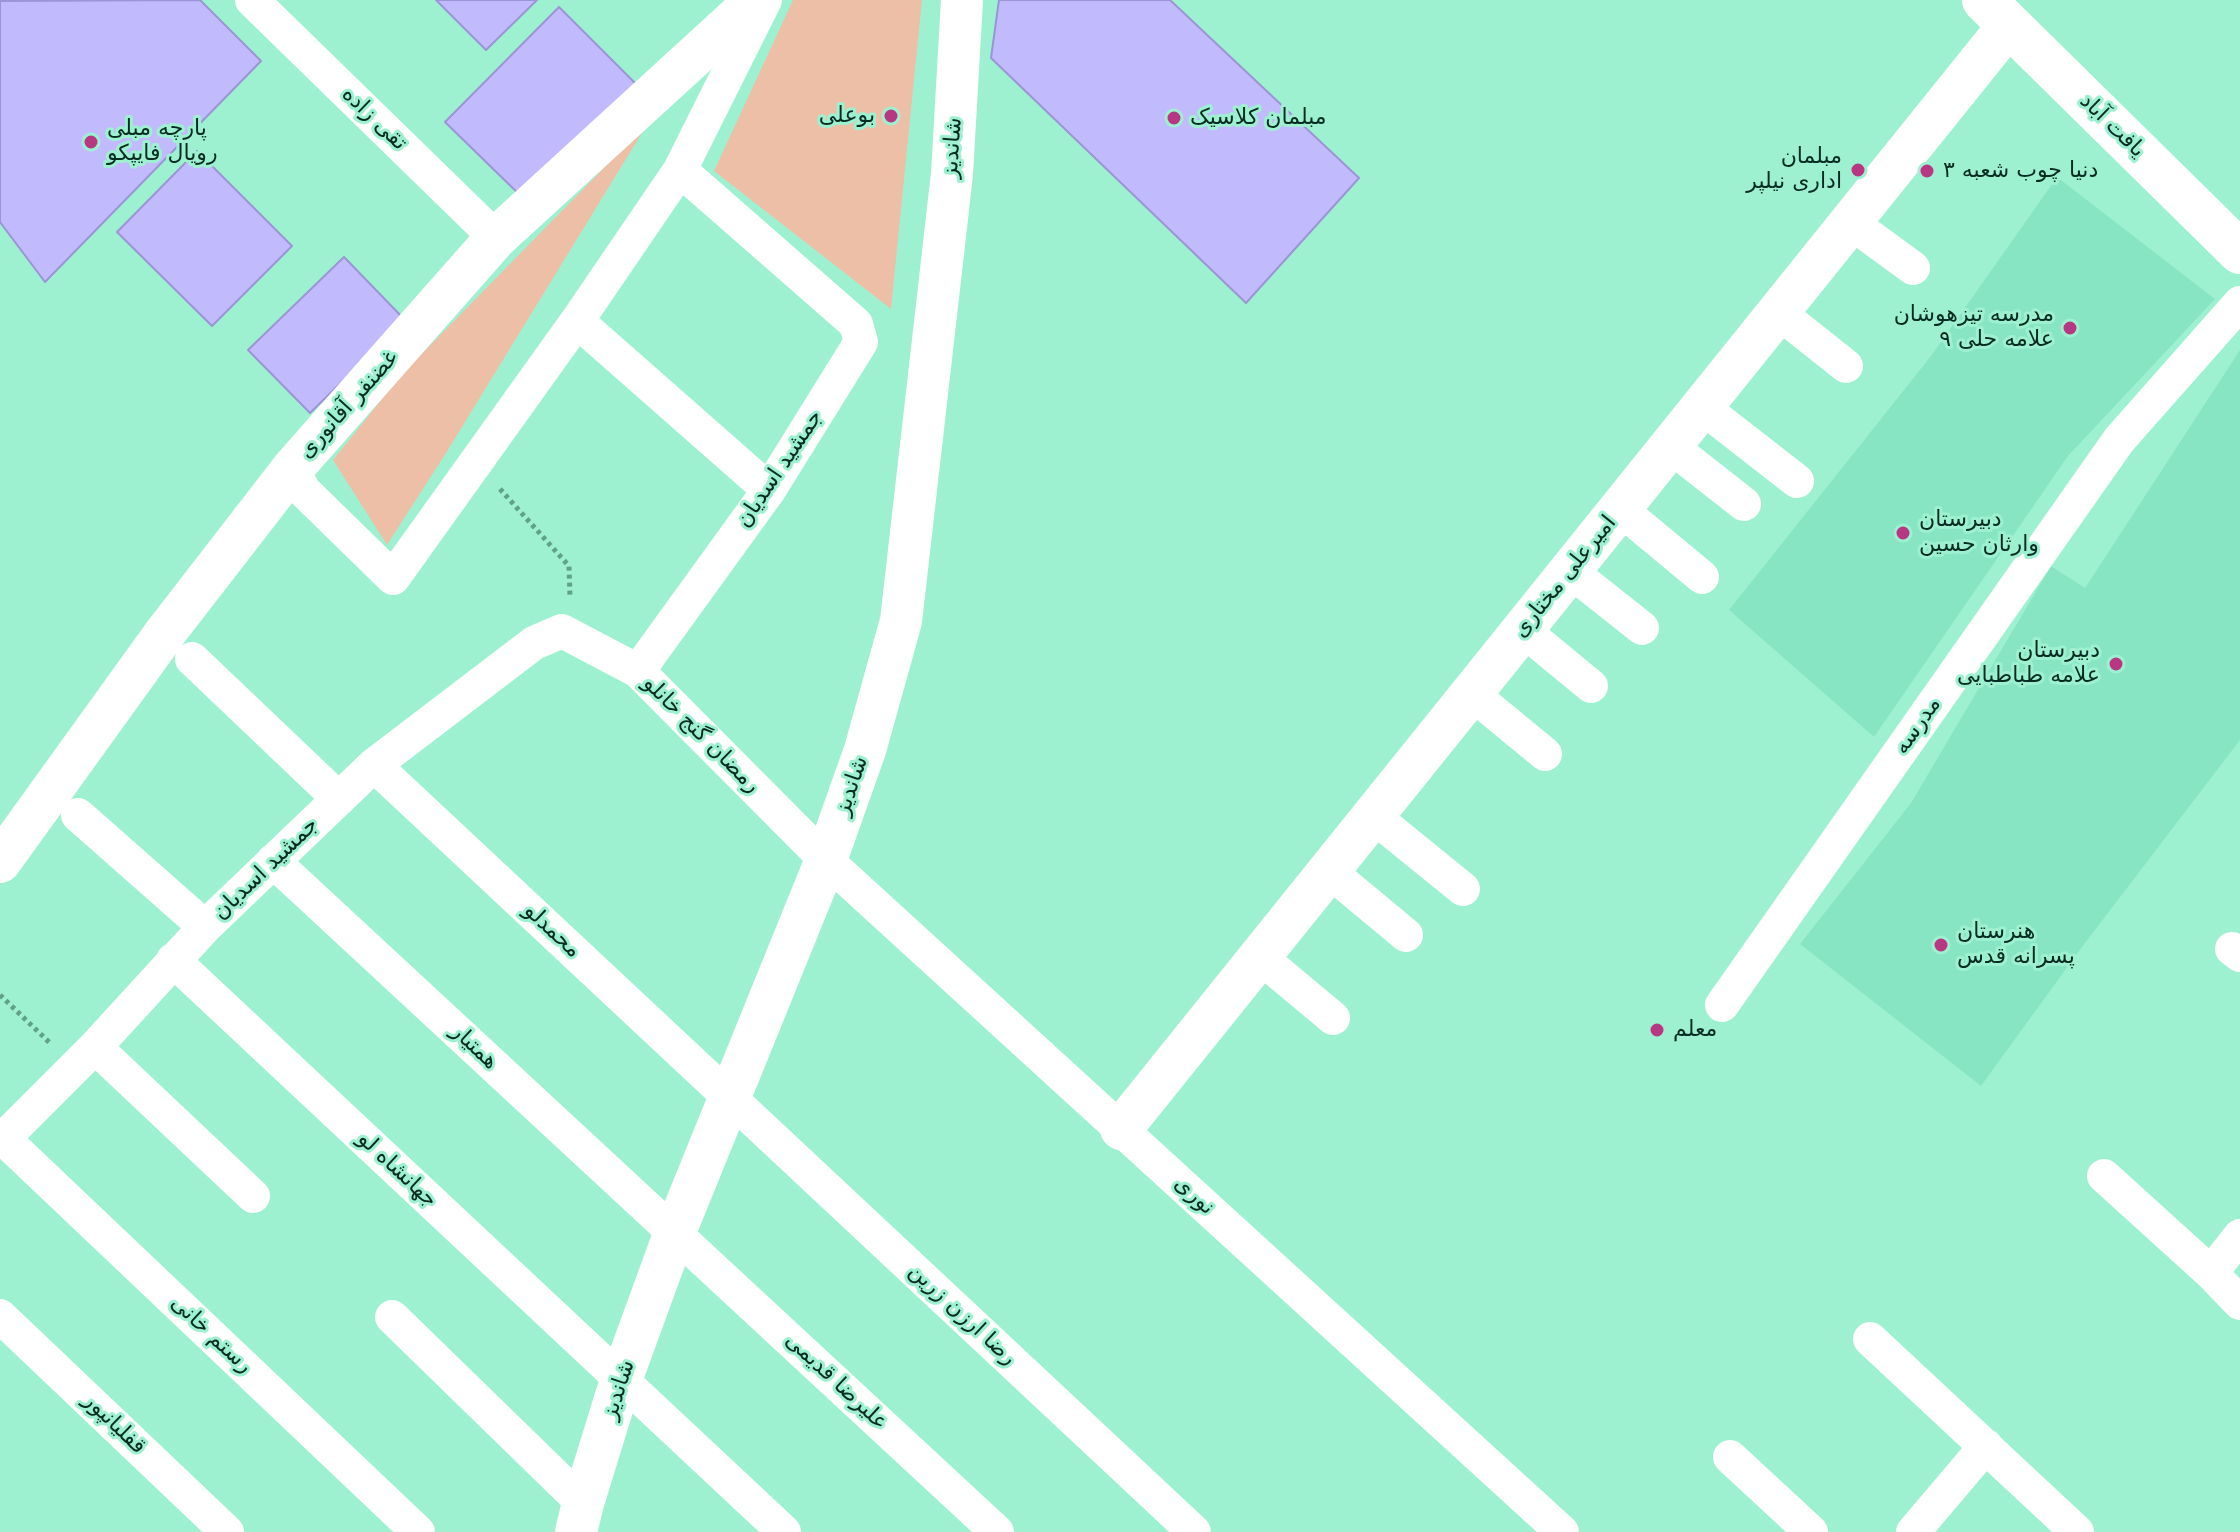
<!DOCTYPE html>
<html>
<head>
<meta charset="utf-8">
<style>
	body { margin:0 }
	canvas { display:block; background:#9df1d1 }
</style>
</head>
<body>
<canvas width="2240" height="1532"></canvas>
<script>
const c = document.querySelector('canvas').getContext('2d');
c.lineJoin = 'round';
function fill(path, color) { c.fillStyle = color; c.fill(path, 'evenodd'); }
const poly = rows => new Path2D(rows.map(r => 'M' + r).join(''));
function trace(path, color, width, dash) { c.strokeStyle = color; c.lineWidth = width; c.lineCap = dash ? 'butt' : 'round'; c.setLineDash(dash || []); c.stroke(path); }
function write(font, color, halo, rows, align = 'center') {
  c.font = font + ' "DejaVu Sans","Noto Sans Arabic",sans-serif'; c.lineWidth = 6; c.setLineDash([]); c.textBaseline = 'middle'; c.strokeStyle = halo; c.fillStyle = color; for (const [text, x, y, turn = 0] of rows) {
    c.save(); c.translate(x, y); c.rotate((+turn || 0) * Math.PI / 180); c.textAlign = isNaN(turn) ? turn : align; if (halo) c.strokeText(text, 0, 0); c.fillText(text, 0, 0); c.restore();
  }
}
const built = poly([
	[2057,177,2215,299,2068,456,1874,737,1729,610,1931,356],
	[2240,350,2240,740,2082,947,1981,1086,1800,944,1911,803,2051,566,2085,588]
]);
const green = poly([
	[793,0,922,0,891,309,714,171],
	[648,123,446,453,387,545,333,460,402,374]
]);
const building = poly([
	[200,0,261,61,45,282,0,222,0,1,200,0],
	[436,0,537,0,486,50,436,0],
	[999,0,1170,0,1359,178,1246,303,991,58,999,0],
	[559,7,639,87,526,201,445,122,559,7],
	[197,151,292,246,212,326,117,232,197,151],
	[344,257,405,320,310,413,248,350,344,257]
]);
const path = poly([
	[500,489,569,566,570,596],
	[0,995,51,1044]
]);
const minor = poly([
	[252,0,496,238],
	[1850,222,1913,268],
	[1778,312,1846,366],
	[577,321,769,490],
	[1702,407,1797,481],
	[1670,446,1744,504],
	[292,469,304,491,393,578,577,321,680,170,765,0],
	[1620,509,1702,577],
	[1570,571,1642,628],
	[1523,630,1591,686],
	[192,659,339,799],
	[638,671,769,490,861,342,856,324,680,170],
	[1471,693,1545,754],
	[374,765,1194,1532],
	[78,815,205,927],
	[1373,816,1463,889],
	[273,861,997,1532],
	[1329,871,1406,935],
	[2232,949,2240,955],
	[1260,957,1333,1018],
	[173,960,784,1532],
	[1722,1005,2119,440,2240,303],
	[95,1047,253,1196],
	[4,1139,418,1532],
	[0,1142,95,1047,205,927,374,765,534,643,562,631,638,671,826,860,1562,1532],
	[2104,1176,2211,1273,2240,1303],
	[2211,1273,2240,1236],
	[0,1316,227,1532],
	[392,1317,583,1503],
	[1870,1339,2077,1532],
	[1730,1457,1811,1532],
	[1913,1532,1986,1446]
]);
const tertiary = poly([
	[0,862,165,633,292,469,496,238,756,0],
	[1121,1129,2009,25],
	[576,1532,583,1503,621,1380,675,1232,826,860,865,750,901,621,952,174,962,0]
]);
const secondary = poly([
	[1984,0,2240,252]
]);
const markers = [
	[891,116,8,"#b73782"],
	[1174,118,8,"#b73782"],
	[91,142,8,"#b73782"],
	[1858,170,8,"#b73782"],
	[1927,171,8,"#b73782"],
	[2070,328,8,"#b73782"],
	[1903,533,8,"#b73782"],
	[2116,664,8,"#b73782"],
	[1941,945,8,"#b73782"],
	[1657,1030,8,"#b73782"]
];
const poiNames = [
	["بوعلی",875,116,"right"],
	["مبلمان کلاسیک",1190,118],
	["پارچه مبلی",107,129],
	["رویال فایپکو",107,154],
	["مبلمان",1842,157,"right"],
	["اداری نیلپر",1842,182,"right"],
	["دنیا چوب شعبه ۳",1943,171],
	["مدرسه تیزهوشان",2054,315,"right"],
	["علامه حلی ۹",2054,340,"right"],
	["دبیرستان",1919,520],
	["وارثان حسین",1919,545],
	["دبیرستان",2100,651,"right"],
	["علامه طباطبایی",2100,676,"right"],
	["هنرستان",1957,932],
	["پسرانه قدس",1957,957],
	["معلم",1673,1030]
];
const streetNames = [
	["تقی زاده",374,119,44],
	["یافت آباد",2112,126,44],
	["شاندیز",953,148,-86],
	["غضنفر آقانوری",349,405,-48],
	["جمشید اسدیان",780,469,-56],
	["امیرعلی مختاری",1565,577,-51],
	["مدرسه",1918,726,-55],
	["رمضان گنج خانلو",701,735,45],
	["شاندیز",852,786,-71],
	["جمشید اسدیان",266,869,-44],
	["محمدلو",552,931,43],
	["همتیار",474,1047,43],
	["جهانشاه لو",397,1170,43],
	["نوری",1194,1196,42],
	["رضا ارزن زرین",962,1315,43],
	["رستم خانی",211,1335,43],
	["علیرضا قدیمی",836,1382,43],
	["شاندیز",619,1390,-72],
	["قفلیانپور",114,1424,44]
];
fill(built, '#88e5c3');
fill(green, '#eebfa7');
fill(building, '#c1bbfe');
trace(building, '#9b95d5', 2);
trace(path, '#60a18a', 5, [4, 4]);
trace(minor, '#fff', 34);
trace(tertiary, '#fff', 42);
trace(secondary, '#fff', 44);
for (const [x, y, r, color] of markers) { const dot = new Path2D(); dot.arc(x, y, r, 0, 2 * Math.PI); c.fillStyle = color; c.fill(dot); trace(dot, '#9df1d1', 3); }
write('22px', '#072c21', '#9df1d1', poiNames, 'left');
write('22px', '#072c21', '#9df1d1', streetNames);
</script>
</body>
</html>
